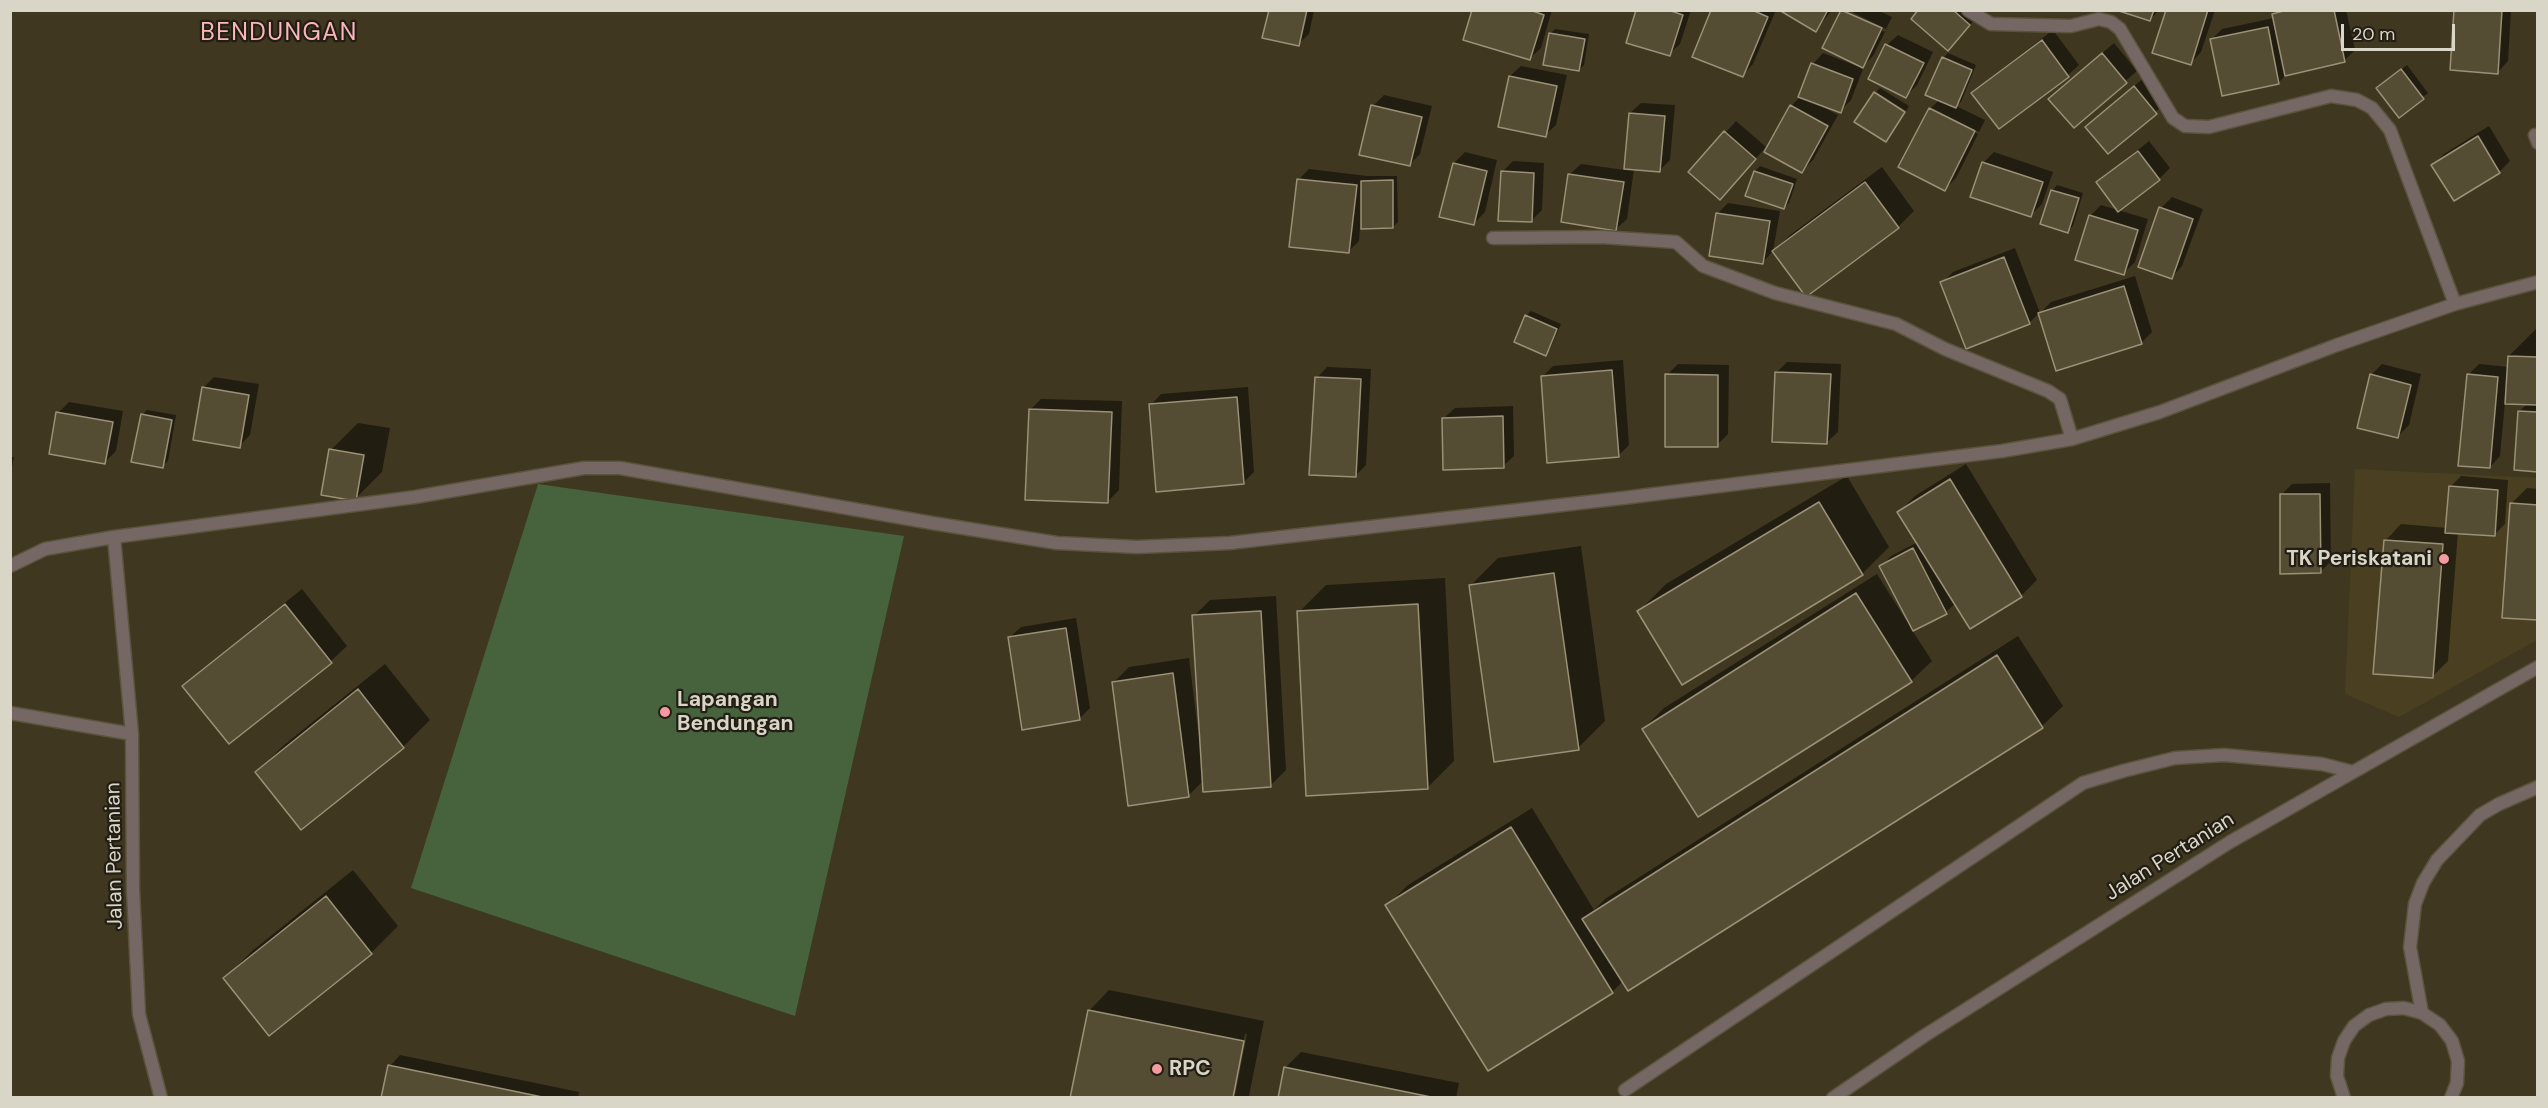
<!DOCTYPE html>
<html>
<head>
<meta charset="utf-8">
<style>
	body { margin:0 }
	#map { position:relative; width:2548px; height:1108px; overflow:hidden; background:#3f371f; font-family:"DM Sans",sans-serif }
	canvas { display:block }
	.frame { position:absolute; inset:0; border:12px solid #d9d5c7; pointer-events:none }
	.scale { position:absolute; left:2341px; top:24px; width:114px; height:27px; box-sizing:border-box; border:3px solid #d9d5c7; border-top:0; padding-left:8px; font-size:18px; line-height:21px; white-space:nowrap; color:#d9d5c7; -webkit-text-stroke:4px #221e14; paint-order:stroke }
</style>
</head>
<body>
<div id="map">
<canvas width="2548" height="1108"></canvas>
<div class="frame"></div>
<div class="scale">20 m</div>
</div>
<script>
const c = document.querySelector('canvas').getContext('2d');
c.lineJoin = 'round';
function fill(path, color) { c.fillStyle = color; c.fill(path, 'evenodd'); }
const poly = rows => new Path2D(rows.map(r => 'M' + r).join(''));
function trace(path, color, width, dash) { c.strokeStyle = color; c.lineWidth = width; c.lineCap = dash ? 'butt' : 'round'; c.setLineDash(dash || []); c.stroke(path); }
function write(font, color, halo, rows, align = 'center') {
  c.font = font + ' "DM Sans",sans-serif'; c.lineWidth = 4.5; c.setLineDash([]); c.textBaseline = 'middle'; c.strokeStyle = halo; c.fillStyle = color; for (const [text, x, y, turn = 0] of rows) {
    c.save(); c.translate(x, y); c.rotate((+turn || 0) * Math.PI / 180); c.textAlign = isNaN(turn) ? turn : align; if (halo) c.strokeText(text, 0, 0); c.fillText(text, 0, 0); c.restore();
  }
}
const built = poly([
	[2355,469,2537,478,2537,640,2399,717,2345,694]
]);
const green = poly([
	[538,484,904,536,795,1016,411,888]
]);
const shadow = poly([
	[1270,10,1314,10,1309,34,1298,44],
	[1474,10,1552,10,1541,48,1530,58],
	[1637,10,1691,10,1680,44,1669,54],
	[1713,10,1776,10,1753,64,1743,75],
	[1782,10,1832,10,1816,30],
	[1842,10,1885,32,1873,56,1861,68,1863,69,1851,100,1840,111,1824,105,1823,107,1838,115,1813,160,1802,171,1791,106,1800,97,1813,64,1823,53,1857,66,1858,64,1824,47],
	[1848,10,1877,10,1892,17,1886,29],
	[1920,10,1976,10,1980,14,1958,38],
	[2121,10,2159,10,2150,20],
	[2168,10,2215,10,2201,52,2191,63],
	[2277,10,2346,10,2355,50,2344,61,2287,74,2279,82,2223,94,2211,40,2222,29,2274,18,2273,15],
	[2456,10,2511,10,2508,61,2498,72],
	[1555,29,1589,34,1584,65,1579,70,1550,34],
	[2053,30,2079,65,2068,75,1999,127,1973,93,1984,83],
	[1898,35,1933,52,1917,85,1906,96,1887,45],
	[2114,43,2137,71,2074,126,2061,88],
	[1948,53,1976,65,1961,102,1956,106,1985,120,1979,132,1932,108,1932,111,1978,134,1956,178,1945,189,1930,109,1939,100,1943,58],
	[2407,65,2428,93,2399,116,2383,84],
	[1521,66,1567,75,1556,125,1545,135,1510,76],
	[2145,77,2167,102,2109,152,2098,116],
	[1880,88,1909,106,1906,111,1876,92],
	[1384,95,1432,106,1420,154,1409,165,1373,106],
	[1641,103,1675,105,1670,160,1659,171,1634,169,1627,219,1616,229,1570,174,1581,164,1625,170,1630,113],
	[1736,121,1766,147,1731,187,1690,172],
	[2489,126,2510,161,2499,172,2454,199,2433,165,2444,154],
	[2149,141,2170,168,2159,179,2098,182],
	[1465,152,1497,160,1485,212,1474,223,1454,163],
	[1994,152,2053,172,2042,204,2031,215,1983,163],
	[1513,161,1544,163,1542,210,1531,221,1502,172],
	[1760,166,1797,179,1789,203,1784,208,1755,171],
	[1882,167,1914,211,1898,227,1806,295,1774,251,1790,235],
	[1309,169,1367,176,1397,176,1398,222,1393,227,1360,228,1359,241,1348,252,1298,180],
	[2057,185,2083,193,2073,226,2068,231,2052,191],
	[2172,197,2203,209,2182,266,2172,277,2161,208],
	[1728,203,1780,211,1773,251,1763,262,1717,214],
	[2101,205,2148,219,2135,262,2124,273,2090,216],
	[2015,248,2040,313,2051,302,2135,276,2152,332,2141,343,2057,369,2040,312,2029,323,1967,347,1942,283,1953,272],
	[1531,311,1561,324,1550,349,1545,354,1526,316],
	[2536,329,2538,470,2520,411,2528,403,2505,402,2500,456,2490,467,2468,375,2479,364,2509,367,2509,356],
	[1623,360,1629,445,1618,456,1542,377,1553,366],
	[1787,362,1841,364,1838,432,1827,442,1776,373],
	[1678,364,1729,365,1728,434,1717,445,1667,375],
	[2382,364,2421,374,2409,425,2398,436,2371,375],
	[1327,367,1371,369,1366,465,1355,476,1317,378],
	[214,377,259,384,250,435,239,446,204,387],
	[1248,387,1254,472,1243,483,1151,405,1161,394],
	[1041,399,1122,401,1119,490,1108,501,1030,410],
	[69,402,123,411,116,451,105,462,58,413],
	[1513,406,1514,456,1503,466,1444,418,1455,408],
	[147,410,176,415,168,461,162,466,142,415],
	[358,423,390,428,382,472,355,499,331,450],
	[10,457,14,457,10,476],
	[1966,464,2037,580,2021,596,1971,627,1956,603,1946,612,1912,630,1932,661,1911,681,1643,729,1664,708,1877,574,1906,620,1908,619,1881,567,1891,556,1918,542,1899,512,1915,496],
	[1847,476,1889,547,1862,574,1682,683,1639,611,1666,584],
	[2461,476,2508,480,2505,524,2494,535,2458,532,2448,661,2432,677,2386,540,2401,524,2447,528,2450,487],
	[2330,483,2331,561,2320,572,2281,495,2292,484],
	[2527,488,2538,489,2538,618,2511,504],
	[1581,546,1605,721,1578,748,1471,585,1498,558],
	[1445,578,1454,761,1427,788,1299,612,1326,585],
	[302,589,347,646,331,661,229,742,184,687,200,671],
	[1276,596,1286,770,1270,786,1204,780,1189,795,1113,683,1129,667,1189,658,1198,730,1201,730,1194,616,1210,600],
	[1076,618,1090,708,1079,719,1010,637,1021,627],
	[2018,636,2063,706,2042,726,1628,989,1623,981,1612,992,1387,906,1408,885,1532,808,1594,910,1605,899],
	[385,664,430,720,403,747,301,828,257,772,284,745],
	[353,870,398,926,371,953,225,978,252,951],
	[1109,990,1264,1021,1249,1096,1247,1098,1071,1098,1089,1011],
	[1245,1034,1247,1034,1235,1095,1232,1095],
	[1301,1052,1459,1083,1456,1098,1279,1098,1285,1068],
	[400,1055,579,1092,578,1098,383,1098,390,1066]
]);
const building = poly([
	[1269,10,1307,10,1299,46,1262,38,1269,10],
	[1472,10,1530,10,1544,15,1530,60,1463,40,1472,10],
	[1636,10,1668,10,1683,15,1670,56,1626,43,1636,10],
	[1711,10,1752,10,1768,17,1743,77,1692,57,1711,10],
	[1779,10,1828,10,1816,32,1779,10],
	[1841,10,1882,28,1863,68,1822,48,1841,10],
	[1918,10,1953,10,1970,25,1948,51,1911,19,1918,10],
	[2116,10,2154,10,2150,21,2116,10],
	[2166,10,2208,10,2191,65,2152,53,2166,10],
	[2287,10,2334,10,2345,62,2285,76,2272,14,2287,10],
	[2454,10,2502,10,2498,74,2450,70,2454,10],
	[2268,27,2279,84,2222,96,2210,39,2268,27],
	[1549,33,1585,39,1579,71,1543,65,1549,33],
	[2042,40,2069,77,1999,129,1971,93,2042,40],
	[1885,44,1924,63,1906,98,1868,79,1885,44],
	[2102,53,2127,83,2074,128,2048,99,2102,53],
	[1942,57,1972,70,1956,108,1925,95,1942,57],
	[1811,63,1853,79,1841,113,1798,97,1811,63],
	[2401,69,2424,99,2399,118,2376,88,2401,69],
	[1509,76,1557,86,1546,137,1498,127,1509,76],
	[2134,86,2157,114,2108,154,2085,127,2134,86],
	[1874,92,1905,112,1886,142,1854,122,1874,92],
	[1371,105,1422,117,1410,166,1359,155,1371,105],
	[1790,105,1828,126,1802,173,1764,152,1790,105],
	[1929,108,1975,131,1945,191,1898,167,1929,108],
	[1629,113,1665,116,1660,172,1624,169,1629,113],
	[1724,131,1756,159,1720,200,1688,172,1724,131],
	[2478,136,2500,173,2454,201,2431,165,2478,136],
	[2138,151,2160,180,2118,212,2096,182,2138,151],
	[1982,162,2043,182,2031,217,1970,197,1982,162],
	[1453,163,1487,171,1474,225,1439,217,1453,163],
	[1501,171,1534,173,1532,222,1498,221,1501,171],
	[1754,171,1793,184,1784,209,1745,196,1754,171],
	[1568,174,1624,182,1616,231,1561,222,1568,174],
	[1297,179,1357,185,1349,253,1289,247,1297,179],
	[1393,180,1393,228,1361,229,1361,181,1393,180],
	[1865,182,1899,228,1806,297,1772,251,1865,182],
	[2051,190,2079,198,2068,233,2040,224,2051,190],
	[2159,207,2193,219,2172,279,2138,267,2159,207],
	[1716,213,1770,221,1763,264,1709,256,1716,213],
	[2089,215,2138,230,2124,275,2075,260,2089,215],
	[2004,257,2030,324,1966,349,1940,282,2004,257],
	[2124,286,2142,344,2056,371,2038,313,2124,286],
	[1525,315,1557,329,1546,356,1514,342,1525,315],
	[2508,356,2538,357,2538,405,2505,404,2508,356],
	[1612,370,1619,457,1547,463,1541,376,1612,370],
	[1775,372,1831,374,1827,444,1772,442,1775,372],
	[1665,374,1718,375,1718,447,1665,447,1665,374],
	[2370,374,2411,385,2398,438,2357,428,2370,374],
	[2467,374,2498,377,2490,468,2458,466,2467,374],
	[1315,377,1361,379,1356,477,1309,475,1315,377],
	[202,387,249,395,240,448,193,440,202,387],
	[1237,397,1244,484,1156,492,1149,404,1237,397],
	[1029,409,1112,412,1108,503,1025,500,1029,409],
	[2518,411,2538,412,2538,472,2514,470,2518,411],
	[56,412,113,422,105,464,49,454,56,412],
	[141,414,172,420,163,468,131,462,141,414],
	[1503,416,1504,468,1443,470,1442,418,1503,416],
	[329,449,364,455,356,501,321,495,329,449],
	[1950,479,2022,597,1970,629,1897,512,1950,479],
	[2449,486,2498,490,2495,536,2445,533,2449,486],
	[2280,494,2320,494,2321,573,2280,574,2280,494],
	[1819,502,1863,575,1682,685,1637,611,1819,502],
	[2510,503,2538,505,2538,620,2502,618,2510,503],
	[2384,540,2443,544,2433,678,2373,674,2384,540],
	[1913,548,1947,614,1913,631,1879,566,1913,548],
	[1554,573,1579,750,1494,762,1469,585,1554,573],
	[1856,593,1912,682,1698,817,1642,729,1856,593],
	[285,604,332,663,229,744,182,686,285,604],
	[1418,604,1428,789,1306,796,1297,611,1418,604],
	[1261,611,1271,787,1203,792,1192,615,1261,611],
	[1066,628,1080,720,1022,730,1008,637,1066,628],
	[1997,655,2043,728,1628,991,1582,919,1997,655],
	[1173,673,1189,797,1128,806,1112,682,1173,673],
	[358,689,404,748,301,830,255,772,358,689],
	[1511,827,1613,993,1488,1071,1385,905,1511,827],
	[326,896,372,954,269,1036,223,978,326,896],
	[1088,1010,1244,1041,1233,1098,1070,1098,1088,1010],
	[388,1065,547,1098,381,1098,388,1065],
	[1284,1067,1436,1098,1278,1098,1284,1067]
]);
const lane = poly([
	[2422,1013,2410,947,2415,904,2423,883,2437,860,2480,815,2499,804,2538,787],
	[2344,1098,2337,1076,2338,1058,2344,1041,2354,1026,2369,1015,2386,1009,2404,1008,2422,1013,2440,1025,2452,1041,2458,1061,2457,1083,2451,1098]
]);
const street = poly([
	[1968,10,1991,24,2071,26,2099,19,2111,22,2120,29,2173,118,2185,126,2209,127,2331,96,2357,100,2372,108,2390,130,2455,304],
	[2535,135,2538,143],
	[1493,238,1601,237,1676,242,1703,266,1775,293,1896,324,1945,349,2048,391,2060,399,2072,439],
	[10,566,45,549,114,537],
	[10,713,132,734,133,890,139,1014,161,1098],
	[132,734,114,537,415,497,584,468,620,468,932,523,1057,543,1137,547,1230,543,1623,498,2002,451,2072,439,2160,412,2337,345,2455,304,2538,282],
	[1625,1090,2083,783,2123,771,2175,758,2224,755,2322,764,2353,772],
	[1833,1098,1924,1036,2230,842,2538,667]
]);
const markers = [
	[2444,559,6,"#f49aa0"],
	[665,712,6,"#f49aa0"],
	[1157,1069,6,"#f49aa0"]
];
const poiNames = [
	["TK Periskatani",2432,559,"right"],
	["Lapangan",677,700],
	["Bendungan",677,724],
	["RPC",1169,1069]
];
const streetNames = [
	["Jalan Pertanian",115,856,-91],
	["Jalan Pertanian",2170,857,-32]
];
const quarterNames = [
	["BENDUNGAN",279,34]
];
fill(built, '#4a4021');
fill(green, '#46633d');
fill(shadow, '#0007');
fill(building, '#544c33');
trace(building, '#9a9177', 1.5);
trace(lane, '#5b533d', 15);
trace(street, '#5b533d', 15);
trace(lane, '#756864', 12);
trace(street, '#756864', 12);
for (const [x, y, r, color] of markers) { const dot = new Path2D(); dot.arc(x, y, r, 0, 2 * Math.PI); c.fillStyle = color; c.fill(dot); trace(dot, '#221e14', 2); }
write('bold 21px', '#d9d5c7', '#221e14', poiNames, 'left');
write('21px', '#d9d5c7', '#221e14', streetNames);
c.letterSpacing = '1.5px';
write('24px', '#fab6b9', '#221e14', quarterNames);
c.letterSpacing = '0px';
</script>
</body>
</html>
